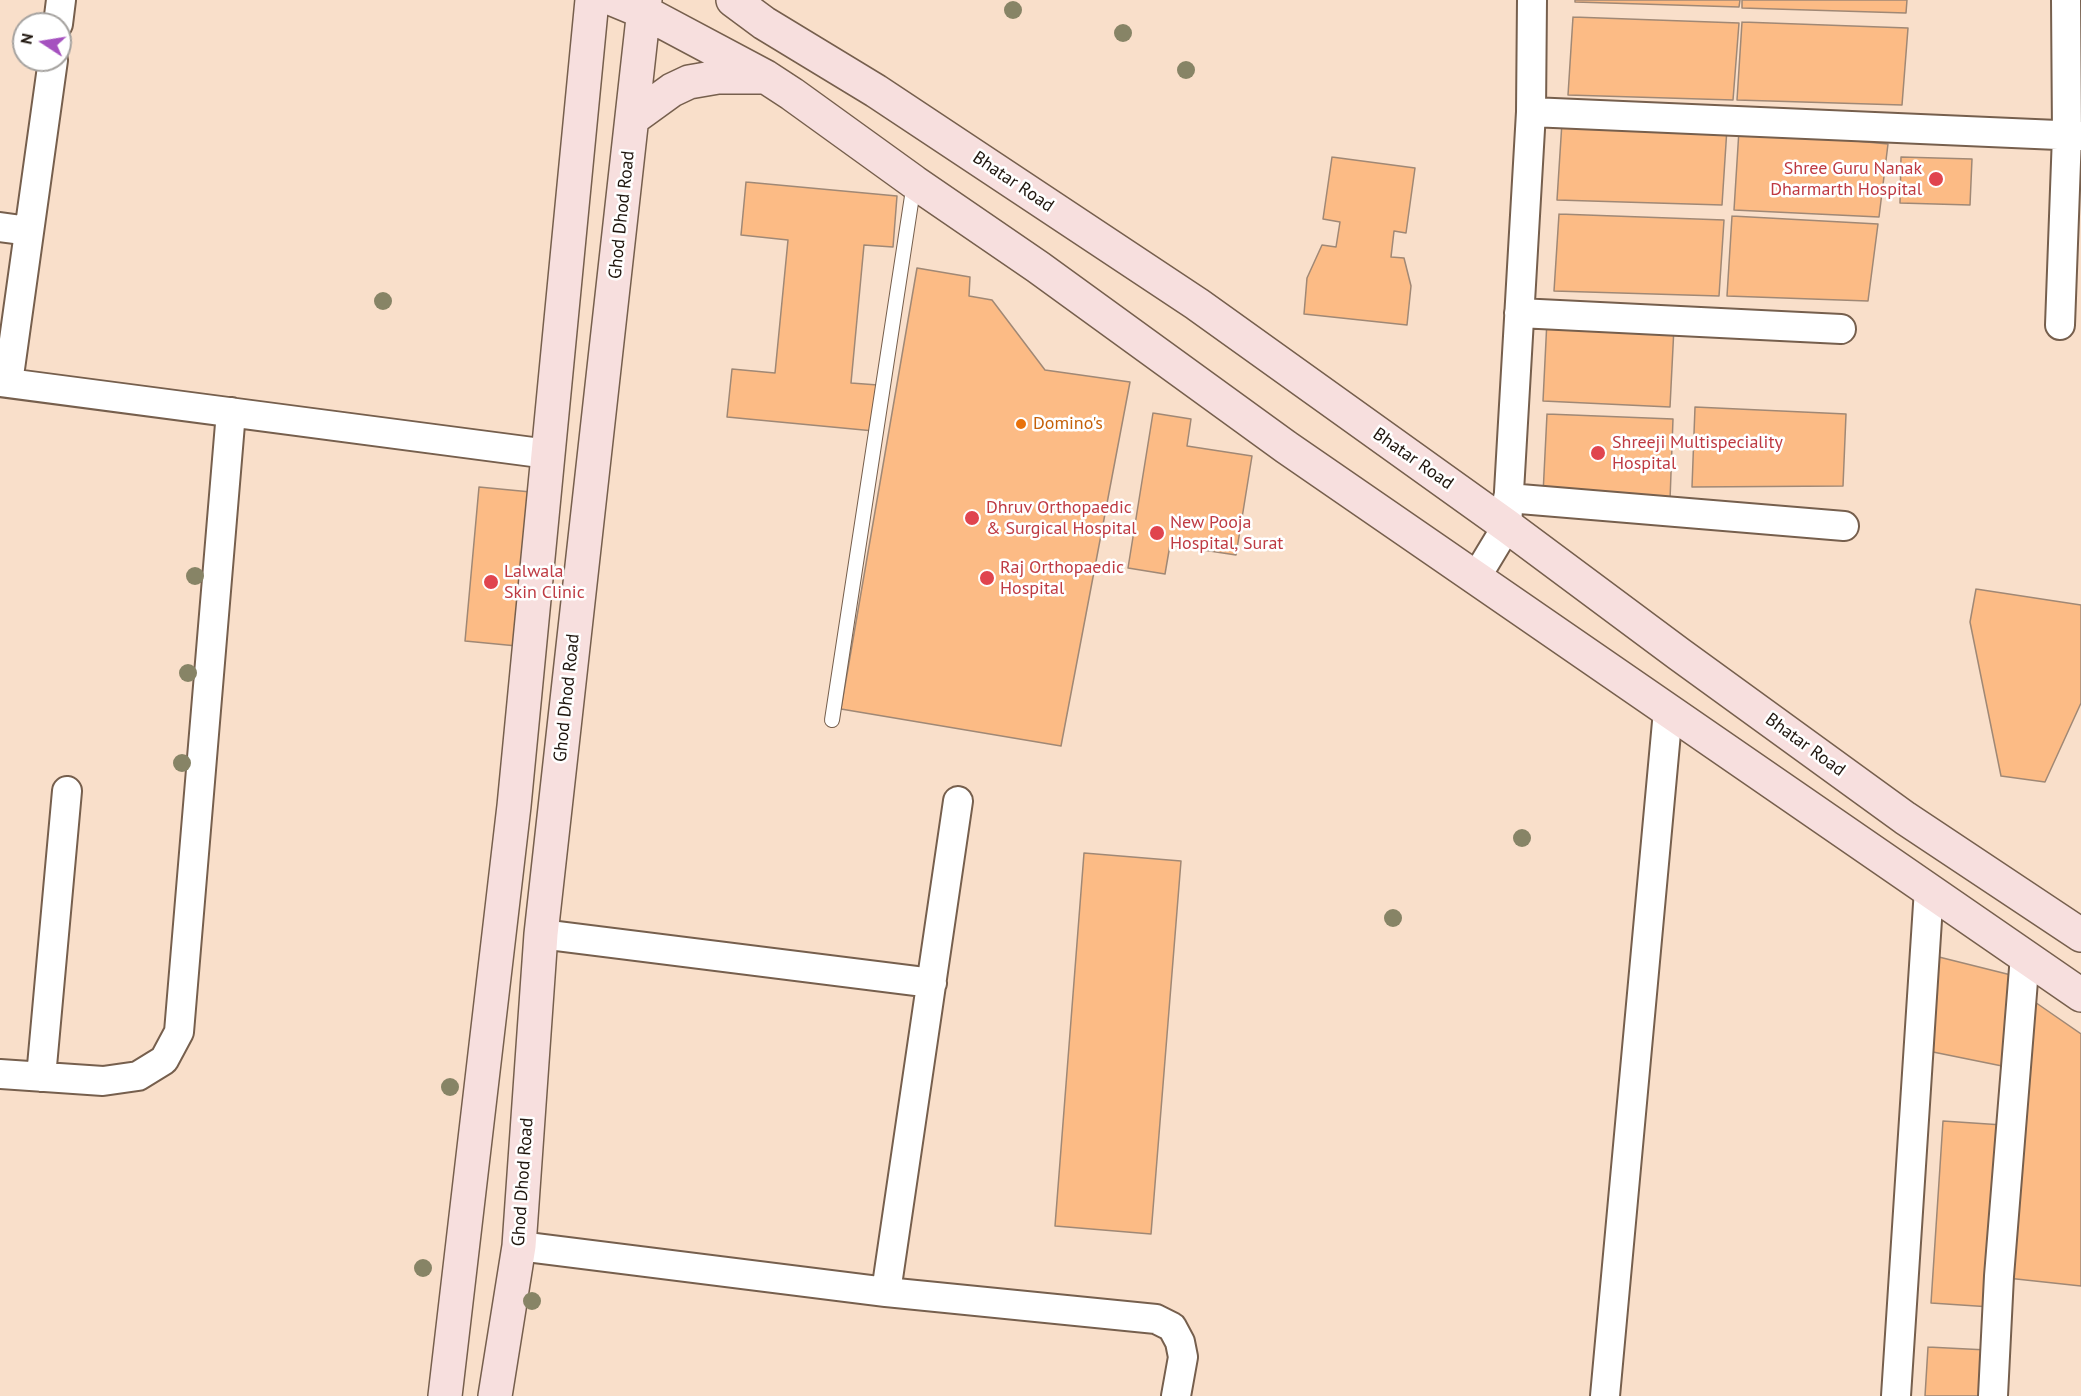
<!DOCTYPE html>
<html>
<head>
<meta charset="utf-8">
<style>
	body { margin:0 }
	#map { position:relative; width:2081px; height:1396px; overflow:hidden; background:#f9dfca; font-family:"PT Sans",sans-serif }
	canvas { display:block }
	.north { position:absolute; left:12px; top:12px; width:60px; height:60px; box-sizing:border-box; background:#fff; border:2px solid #a5a29f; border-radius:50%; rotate:282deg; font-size:16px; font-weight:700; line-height:24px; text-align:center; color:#1f160e }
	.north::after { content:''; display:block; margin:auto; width:21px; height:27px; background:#a551bf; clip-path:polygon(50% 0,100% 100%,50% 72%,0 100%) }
</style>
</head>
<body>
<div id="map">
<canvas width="2081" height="1396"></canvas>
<div class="north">N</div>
</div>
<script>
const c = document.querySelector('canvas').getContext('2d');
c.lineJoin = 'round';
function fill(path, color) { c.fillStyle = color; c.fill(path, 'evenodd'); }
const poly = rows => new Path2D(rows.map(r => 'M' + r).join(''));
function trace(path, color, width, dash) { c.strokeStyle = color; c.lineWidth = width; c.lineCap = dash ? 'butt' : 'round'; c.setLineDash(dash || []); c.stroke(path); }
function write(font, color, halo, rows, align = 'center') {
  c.font = font + ' "PT Sans",sans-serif'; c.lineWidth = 5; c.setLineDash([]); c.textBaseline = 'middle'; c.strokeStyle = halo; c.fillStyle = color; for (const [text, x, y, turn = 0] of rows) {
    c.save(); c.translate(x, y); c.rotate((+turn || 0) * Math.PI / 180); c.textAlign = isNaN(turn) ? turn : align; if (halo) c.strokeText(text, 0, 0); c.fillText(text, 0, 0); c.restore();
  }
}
const building = poly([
	[1575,0,1740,0,1739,7,1575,2,1575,0],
	[1742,0,1907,0,1906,13,1742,8,1742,0],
	[1573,17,1739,23,1733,100,1568,95,1573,17],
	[1742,22,1908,28,1902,105,1737,100,1742,22],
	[1562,122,1727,128,1722,205,1557,200,1562,122],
	[1739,130,1888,144,1879,217,1734,210,1739,130],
	[1332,157,1415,168,1406,233,1394,231,1391,257,1404,258,1411,286,1407,325,1304,314,1307,278,1322,245,1336,247,1340,222,1323,219,1332,157],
	[1901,157,1972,159,1970,205,1900,203,1901,157],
	[746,182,897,196,893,247,864,245,851,383,878,385,874,431,727,417,732,369,775,373,788,240,741,235,746,182],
	[1559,214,1724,220,1719,296,1554,291,1559,214],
	[1732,216,1878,224,1868,301,1727,296,1732,216],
	[917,268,970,277,969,296,992,300,1045,370,1130,382,1061,746,841,709,917,268],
	[1547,320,1674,327,1670,407,1543,401,1547,320],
	[1695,407,1846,414,1843,486,1692,487,1695,407],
	[1153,413,1191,419,1187,446,1252,456,1236,555,1170,545,1165,574,1128,568,1153,413],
	[1547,414,1673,419,1670,500,1543,494,1547,414],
	[479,487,531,492,517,646,465,641,479,487],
	[1976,589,2081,605,2081,703,2045,782,2001,776,1970,622,1976,589],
	[1084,853,1181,861,1151,1234,1055,1226,1084,853],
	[1939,957,2011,975,2007,1067,1933,1052,1939,957],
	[2032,1000,2081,1034,2081,1286,2007,1278,2032,1000],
	[1943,1121,2003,1125,1991,1307,1931,1303,1943,1121],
	[1928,1347,1987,1350,1984,1396,1925,1396,1928,1347]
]);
const service = poly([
	[832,720,914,183]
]);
const minor = poly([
	[58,24,61,0],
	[1531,112,2081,136],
	[0,227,29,231],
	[1519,313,1841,329],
	[2060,325,2067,135,2066,0],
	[0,382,548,454],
	[8,383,53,60],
	[1508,498,1844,526],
	[1475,579,1507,526,1531,112,1532,0],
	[541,934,932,983],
	[0,1074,103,1081,138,1076,164,1060,179,1032,231,412],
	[41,1077,67,791],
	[519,1246,886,1292,1156,1319,1172,1327,1180,1342,1183,1357,1176,1396],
	[886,1292,958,801],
	[1605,1396,1668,711],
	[1896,1396,1929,889],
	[1993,1396,1999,1276,2025,956]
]);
const secondary = poly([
	[615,0,644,12,766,77,792,94,914,182,1038,267,1286,447,2081,995],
	[733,0,764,23,876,91,1197,304,1507,526,1679,654,1905,818,2081,935],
	[632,119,672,90,689,82,718,77,761,77],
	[445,1396,514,806,592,0],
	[495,1396,519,1246,541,934,645,0]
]);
const trees = [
	[1013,10],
	[1123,33],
	[1186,70],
	[383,301],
	[195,576],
	[188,673],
	[182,763],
	[1522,838],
	[1393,918],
	[450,1087],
	[423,1268],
	[532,1301]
];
const markers = [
	[1936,179,8,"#e0444e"],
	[1021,424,6,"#e8710a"],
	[1598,453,8,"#e0444e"],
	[972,518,8,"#e0444e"],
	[1157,533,8,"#e0444e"],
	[987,578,8,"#e0444e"],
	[491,582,8,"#e0444e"]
];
const healthNames = [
	["Shree Guru Nanak",1922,169,"right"],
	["Dharmarth Hospital",1922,190,"right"],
	["Shreeji Multispeciality",1612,443],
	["Hospital",1612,464],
	["Dhruv Orthopaedic",986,508],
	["& Surgical Hospital",986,529],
	["New Pooja",1170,523],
	["Hospital, Surat",1170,544],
	["Raj Orthopaedic",1000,568],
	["Hospital",1000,589],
	["Lalwala",504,572],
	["Skin Clinic",504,593]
];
const streetNames = [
	["Bhatar Road",1013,182,34],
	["Ghod Dhod Road",622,215,-84],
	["Bhatar Road",1413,459,35],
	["Ghod Dhod Road",567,698,-84],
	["Bhatar Road",1805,745,36],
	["Ghod Dhod Road",523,1182,-86]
];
const foodNames = [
	["Domino's",1033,424]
];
fill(building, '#fcbb85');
trace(building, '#a08875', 1.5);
trace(service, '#765f4d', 16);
trace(minor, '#765f4d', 32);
trace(secondary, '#765f4d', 36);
trace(service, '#fff', 14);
trace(minor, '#fff', 28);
trace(secondary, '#f7dfde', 33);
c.fillStyle = '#878466';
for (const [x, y] of trees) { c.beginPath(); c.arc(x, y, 9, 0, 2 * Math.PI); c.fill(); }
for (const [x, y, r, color] of markers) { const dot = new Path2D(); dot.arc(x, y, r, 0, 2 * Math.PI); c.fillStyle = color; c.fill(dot); trace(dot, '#fff', 2); }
write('18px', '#be3a42', '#fff', healthNames, 'left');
write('18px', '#1f160e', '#fff', streetNames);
write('18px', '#c56008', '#fff', foodNames, 'left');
</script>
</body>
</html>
